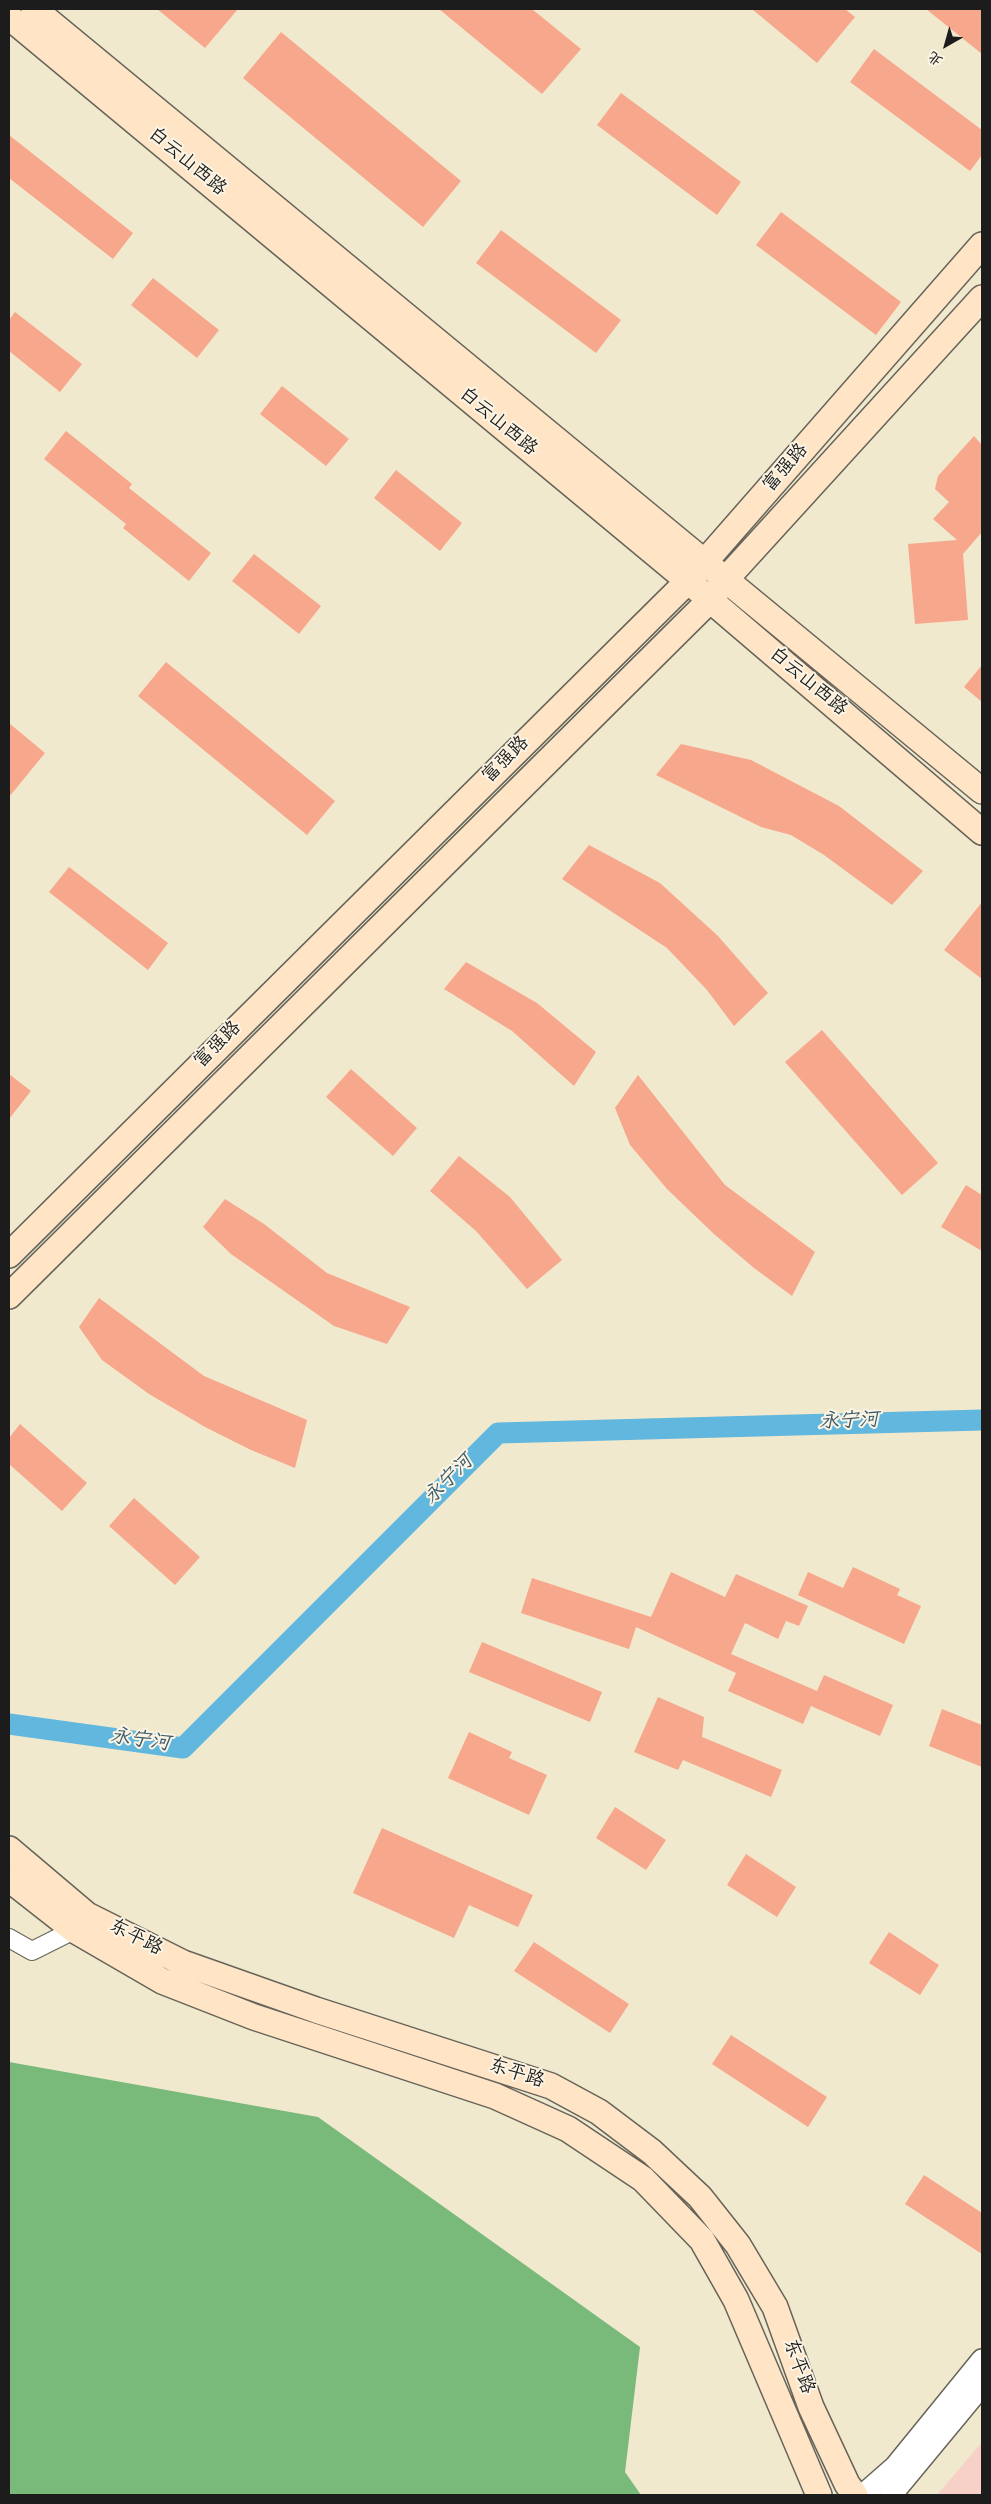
<!DOCTYPE html>
<html>
<head>
<meta charset="utf-8">
<style>
	body { margin:0 }
	#map { position:relative; width:991px; height:2504px; overflow:hidden; background:#f0e9ce; font-family:"Gochi Hand","LXGW WenKai TC",sans-serif }
	canvas { display:block }
	.frame { position:absolute; inset:0; border:10px solid #1c1c1c; pointer-events:none }
	.north { position:absolute; left:921px; top:20px; width:50px; height:50px; -webkit-text-stroke:4px #fcf5e5; paint-order:stroke; rotate:218deg; font-size:14px; font-weight:700; line-height:20px; text-align:center; color:#1c1c1c }
	.north::after { content:''; display:block; margin:auto; width:18px; height:22px; background:#1c1c1c; clip-path:polygon(50% 0,100% 100%,50% 72%,0 100%) }
</style>
</head>
<body>
<div id="map">
<canvas width="991" height="2504"></canvas>
<div class="frame"></div>
<div class="north">北</div>
</div>
<script>
const c = document.querySelector('canvas').getContext('2d');
c.lineJoin = 'round';
function fill(path, color) { c.fillStyle = color; c.fill(path, 'evenodd'); }
const poly = rows => new Path2D(rows.map(r => 'M' + r).join(''));
function trace(path, color, width, dash) { c.strokeStyle = color; c.lineWidth = width; c.lineCap = dash ? 'butt' : 'round'; c.setLineDash(dash || []); c.stroke(path); }
function write(font, color, halo, rows, align = 'center') {
  c.font = font + ' "Gochi Hand","LXGW WenKai TC",sans-serif'; c.lineWidth = 4; c.setLineDash([]); c.textBaseline = 'middle'; c.strokeStyle = halo; c.fillStyle = color; for (const [text, x, y, turn = 0] of rows) {
    c.save(); c.translate(x, y); c.rotate((+turn || 0) * Math.PI / 180); c.textAlign = isNaN(turn) ? turn : align; if (halo) c.strokeText(text, 0, 0); c.fillText(text, 0, 0); c.restore();
  }
}
const built = poly([
	[982,2442,982,2495,937,2495]
]);
const forest = poly([
	[9,2062,318,2117,640,2347,625,2472,641,2495,9,2495]
]);
const canal = poly([
	[9,1724,183,1748,498,1433,982,1420]
]);
const building = poly([
	[157,9,238,9,205,48],
	[439,9,532,9,581,49,542,94],
	[752,9,845,9,855,17,817,63],
	[926,9,982,9,982,54],
	[281,32,461,181,423,227,243,78],
	[874,49,982,130,982,155,970,171,850,82],
	[621,93,741,182,717,215,597,125],
	[9,135,133,233,113,259,9,178],
	[781,212,901,302,876,335,756,245],
	[501,230,621,320,596,353,476,263],
	[153,278,219,330,197,358,131,305],
	[15,312,82,364,60,392,9,351,9,320],
	[282,386,349,439,326,466,260,414],
	[66,431,132,484,129,488,211,553,189,581,123,528,126,524,44,459],
	[974,436,982,445,982,532,963,554,968,620,915,624,908,544,957,540,933,519,949,502,935,489,938,476],
	[396,470,462,523,440,551,374,498],
	[254,554,321,606,299,634,232,581],
	[166,662,335,801,307,835,138,696],
	[982,665,982,702,964,687],
	[9,723,45,753,9,797],
	[681,744,751,760,839,806,923,871,892,905,824,855,791,835,761,827,656,775],
	[589,845,660,883,718,936,768,993,734,1026,707,990,667,948,562,879],
	[69,867,168,943,148,970,49,892],
	[982,902,982,979,944,950],
	[466,962,537,1003,596,1052,574,1086,512,1031,444,989],
	[822,1030,938,1163,902,1195,785,1062],
	[351,1069,417,1128,393,1156,326,1097],
	[9,1074,31,1091,9,1119],
	[638,1075,725,1185,815,1252,792,1296,754,1268,714,1234,667,1189,630,1145,615,1108],
	[459,1156,510,1197,562,1260,527,1289,476,1231,430,1191],
	[966,1185,982,1195,982,1251,941,1227],
	[225,1199,264,1224,327,1273,410,1307,387,1344,334,1326,231,1254,203,1227],
	[99,1298,204,1376,307,1420,295,1468,251,1450,205,1427,149,1394,102,1360,79,1327],
	[20,1424,87,1483,62,1511,9,1464,9,1438],
	[134,1498,200,1557,175,1585,109,1526],
	[853,1567,900,1589,897,1595,921,1606,904,1644,798,1595,808,1572,843,1588],
	[671,1572,725,1597,736,1574,808,1606,799,1626,786,1621,778,1639,745,1623,731,1654,817,1691,824,1675,893,1705,880,1736,811,1706,803,1724,728,1691,736,1673,636,1627,629,1649,521,1613,532,1578,651,1617],
	[482,1642,602,1692,590,1722,469,1672],
	[658,1697,704,1717,702,1737,782,1770,771,1797,683,1760,678,1770,634,1752],
	[942,1709,982,1725,982,1767,929,1746],
	[469,1732,512,1752,509,1758,547,1775,529,1815,448,1778],
	[615,1807,666,1840,646,1870,596,1838],
	[382,1828,533,1895,518,1927,469,1905,454,1938,353,1893],
	[746,1854,796,1887,777,1917,727,1885],
	[889,1932,939,1965,920,1995,869,1963],
	[534,1942,629,2004,610,2033,514,1971],
	[731,2035,827,2097,808,2127,712,2064],
	[924,2175,982,2213,982,2254,905,2204]
]);
const minor = poly([
	[9,1938,32,1951,74,1930]
]);
const tertiary = poly([
	[863,2495,895,2467,982,2360],
	[891,2495,982,2385]
]);
const secondary = poly([
	[34,9,982,791],
	[9,17,688,581,982,832],
	[9,1255,688,581,982,245],
	[9,1296,710,600,726,579,982,298],
	[9,1849,87,1915,183,1963,316,2010,551,2086,599,2112,652,2152,700,2197,738,2245,775,2307,811,2407,847,2484,855,2495],
	[9,1879,74,1930,162,1981,254,2017,495,2096,568,2129,643,2179,702,2240,736,2300,819,2495]
]);
const streetNames = [
	["白云山西路",186,163,40],
	["白云山西路",497,423,40],
	["富强路",787,469,-49],
	["白云山西路",807,683,40],
	["富强路",507,761,-45],
	["富强路",219,1046,-45],
	["东平路",135,1939,27],
	["东平路",516,2075,18],
	["东平路",797,2367,70]
];
const waterNames = [
	["永宁河",849,1423,-2],
	["永宁河",450,1481,-45],
	["永宁河",140,1742,8]
];
fill(built, '#f7d1c7');
fill(forest, '#79b97a');
trace(canal, '#61b7dd', 21);
fill(building, '#f7a78c');
trace(minor, '#66645a', 20);
trace(tertiary, '#66645a', 24);
trace(secondary, '#66645a', 28);
trace(minor, '#fff', 18);
trace(tertiary, '#fff', 21);
trace(secondary, '#ffe4c6', 25);
write('19px', '#1c1c1c', '#fcf5e5', streetNames);
write('italic 20px', '#385a69', '#fcf5e5', waterNames);
</script>
</body>
</html>
